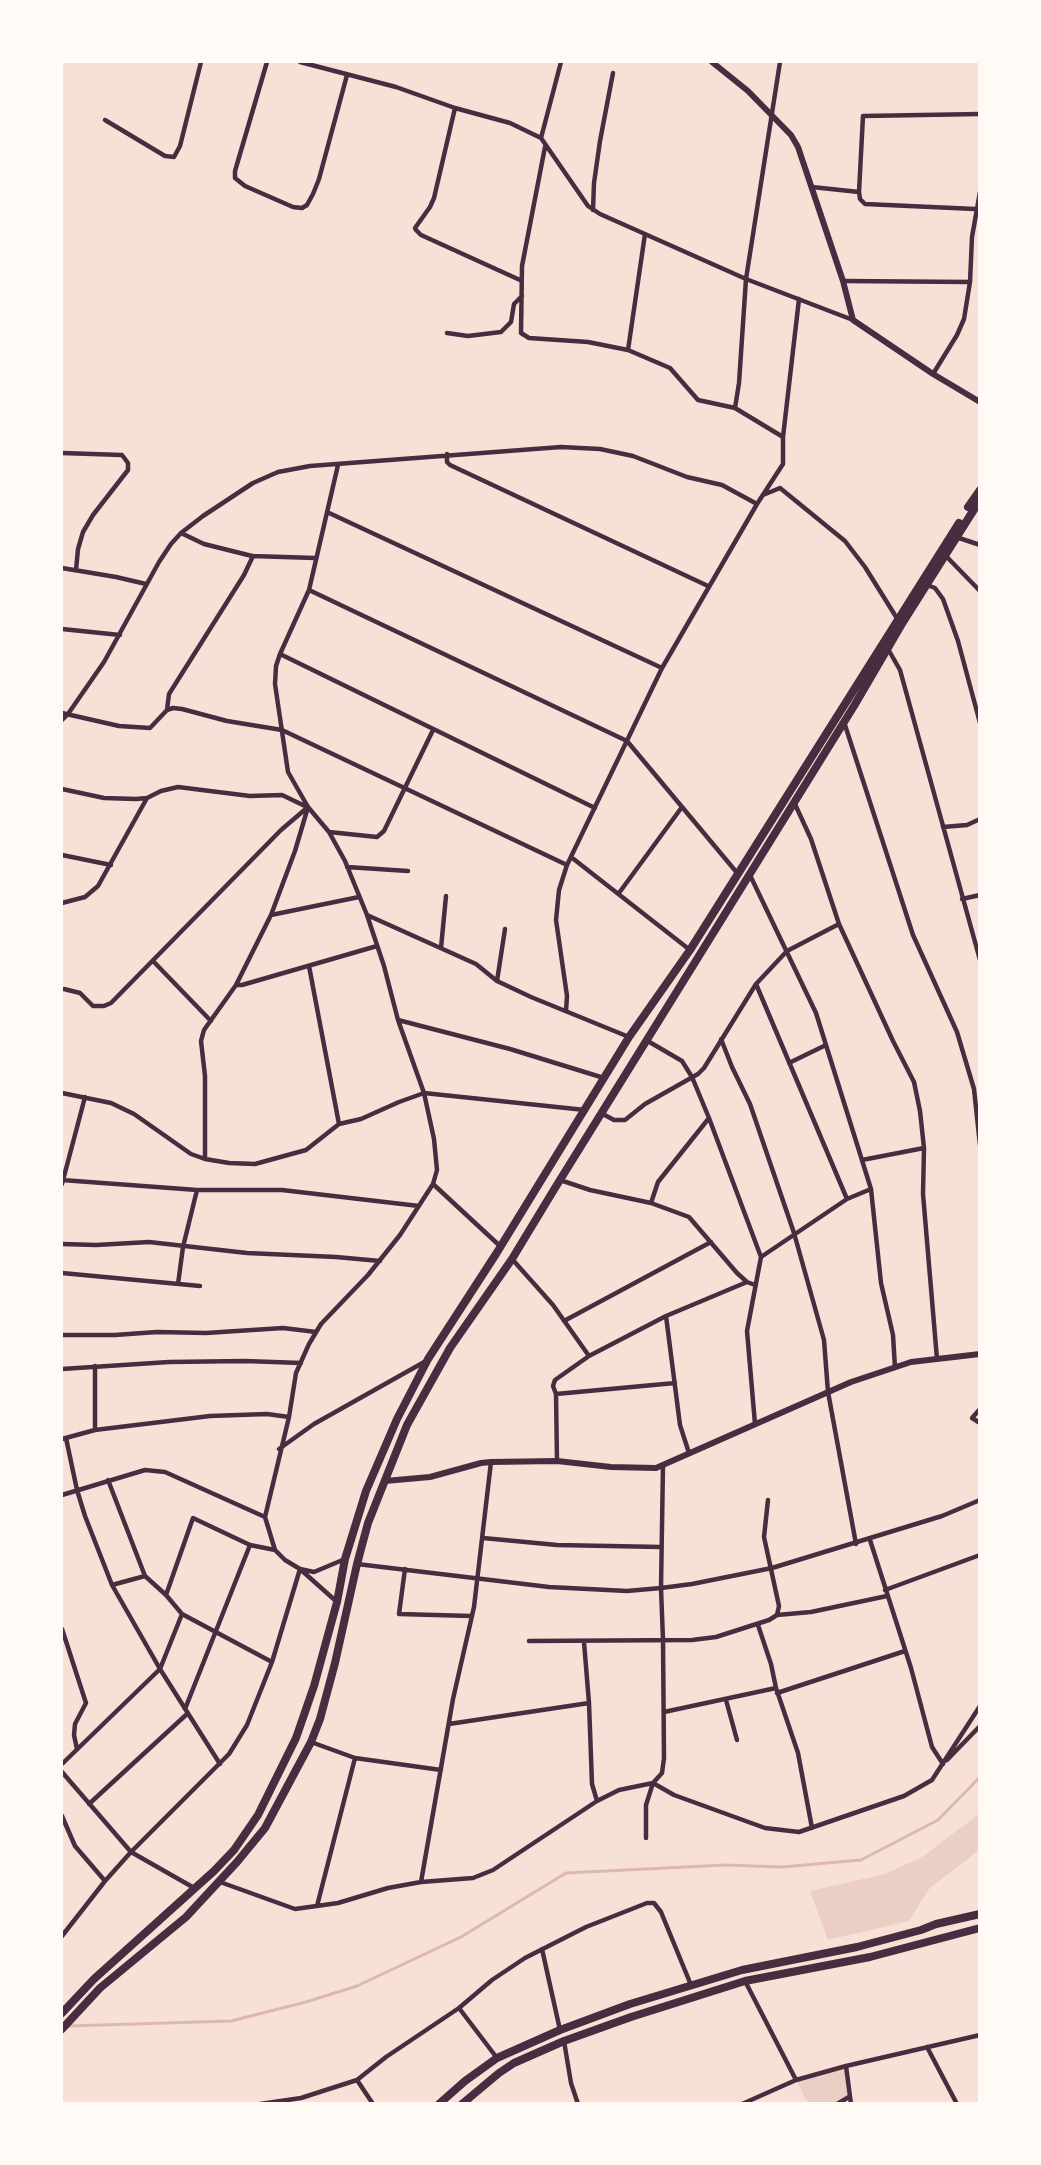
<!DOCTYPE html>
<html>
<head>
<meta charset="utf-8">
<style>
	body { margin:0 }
	#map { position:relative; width:1041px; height:2165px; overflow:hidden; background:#f7e1d7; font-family:"Noto Sans",sans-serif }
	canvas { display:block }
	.frame { position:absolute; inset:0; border:63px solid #fffaf5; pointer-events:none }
</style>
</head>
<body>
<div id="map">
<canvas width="1041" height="2165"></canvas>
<div class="frame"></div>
</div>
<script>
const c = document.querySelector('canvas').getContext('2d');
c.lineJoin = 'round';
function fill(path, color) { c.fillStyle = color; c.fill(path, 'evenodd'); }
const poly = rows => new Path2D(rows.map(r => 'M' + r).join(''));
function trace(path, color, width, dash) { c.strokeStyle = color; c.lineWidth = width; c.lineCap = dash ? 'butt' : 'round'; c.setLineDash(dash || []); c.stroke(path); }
const green = poly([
	[979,1814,979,1850,929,1889,909,1921,828,1940,810,1891,885,1874,922,1857],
	[846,2066,849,2097,837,2103,808,2103,796,2080]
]);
const stream = poly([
	[69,2026,231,2021,306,2002,357,1986,461,1937,566,1873,725,1865,782,1867,861,1860,938,1820,980,1777]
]);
const minor = poly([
	[267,62,235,171,235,178,245,186,293,207,302,208,307,205,313,194,319,179,347,75],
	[300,62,396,87,455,108,510,123,541,138,588,206,600,214,746,279,853,320],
	[455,108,434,198,430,207,415,228,416,230,421,235,520,280],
	[105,120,165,156,174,157,180,146,201,62],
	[541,138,561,62],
	[545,147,522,266,521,333,529,338,588,342,628,350,670,368,698,400,735,408,783,437],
	[812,187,859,192],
	[975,209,865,204,860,199,859,192,863,116,980,114],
	[593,210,594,183,600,141,613,73],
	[843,281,970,282],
	[447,333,468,336,501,332,511,322,514,304,522,296],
	[628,350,645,234],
	[933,374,957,335,964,319,970,282,972,237,980,192],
	[735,408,739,383,746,279,780,62],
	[62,453,122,455,128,463,128,470,93,515,83,532,78,549,76,570],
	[447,454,447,462,450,465,708,586],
	[338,465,309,590,280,654,276,666,275,684,288,772,308,807,329,832,345,861,367,915,384,966,398,1020,424,1093,434,1139,437,1170,433,1184,400,1235,368,1275,321,1324,309,1344,296,1373,289,1417,265,1517,275,1550,285,1560,300,1569,314,1572,345,1559],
	[763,495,780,488,845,541,865,567,898,620],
	[327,512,662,668],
	[181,533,204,544,252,556,315,558],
	[956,537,980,545],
	[945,555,980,591],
	[62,568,116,577,146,584],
	[927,585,935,588,943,599,958,641,980,723],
	[309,590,627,741,738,874],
	[62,629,120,635],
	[888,649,900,670,980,960],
	[280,654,595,808],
	[167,710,173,708,182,709,227,721,282,730,567,865],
	[62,713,119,726,150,728,167,710,169,694,244,575,253,556],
	[62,720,68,714,104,662,159,562,171,544,181,533,203,516,253,483,278,472,310,466,561,447,600,449,633,456,687,477,722,485,757,504],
	[844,722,913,935,957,1032,974,1089,980,1145],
	[62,789,104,798,136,799,147,798,161,791,178,787,250,796,282,795,307,807],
	[794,802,811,839,839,924,893,1041,914,1082,920,1111,924,1148,923,1194,937,1359],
	[943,827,967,825,980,819],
	[329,832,377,837,384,831,433,730],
	[62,855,111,865],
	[571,857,690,950],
	[347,867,408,871],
	[749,873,816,1013,871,1189],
	[619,893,682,807],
	[962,899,980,895],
	[62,903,85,897,98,886,147,798],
	[271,915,359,897],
	[367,915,476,964,497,981,531,997,629,1037],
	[441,948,446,896],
	[153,961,211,1021],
	[309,966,339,1124],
	[497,981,505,929],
	[756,984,847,1199],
	[236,985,242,985,377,946],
	[64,989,80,993,93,1006,104,1006,111,1003,281,830,308,807],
	[566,1011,567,996,556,920,559,890,567,865,662,668,757,504,783,464,783,437,799,299],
	[398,1020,510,1049,604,1078],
	[721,1039,732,1067,750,1104,794,1233,824,1340,828,1392,856,1544],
	[646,1040,682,1061,692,1077,709,1118,761,1257,747,1331,755,1424],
	[789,1063,826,1045],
	[62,1093,111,1103,134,1114,191,1154,205,1159,229,1163,255,1164,306,1150,339,1124,361,1119,399,1102,424,1093,585,1110],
	[601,1113,614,1120,625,1120,645,1104,698,1074,704,1068,756,984,787,951,839,924],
	[205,1159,205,1076,201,1041,204,1030,236,985,271,915,295,851,308,807],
	[862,1160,924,1148],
	[62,1180,197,1190,282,1190,419,1206],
	[560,1180,590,1190,651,1203,689,1217,737,1273,747,1282,755,1285],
	[62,1184,85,1097],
	[433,1184,500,1246],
	[651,1203,658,1182,709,1118],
	[62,1244,96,1245,149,1242,247,1253,336,1257,380,1261],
	[761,1257,847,1199,871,1189,881,1283,893,1335,895,1368],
	[512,1259,553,1305,589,1356,666,1316,747,1282],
	[62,1273,200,1286],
	[178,1284,183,1247,197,1190],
	[666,1316,680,1425,689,1453],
	[564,1321,711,1242],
	[62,1335,115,1335,157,1332,206,1333,283,1328,316,1332],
	[95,1366,95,1430],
	[62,1369,169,1362,245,1361,301,1363],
	[556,1394,553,1386,555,1380,589,1356],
	[980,1409,972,1418,980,1423],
	[66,1438,77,1490,85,1516,112,1585,160,1669,220,1764],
	[62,1439,95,1430,210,1416,267,1414,289,1417],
	[279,1449,314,1424,426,1361],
	[557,1461,556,1394,675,1383],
	[108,1480,145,1576,166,1595,182,1614,272,1662],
	[62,1495,145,1470,165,1472,265,1517],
	[483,1538,557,1545,661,1547],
	[870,1540,911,1668,932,1747,943,1764],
	[357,1564,549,1587,627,1591,661,1588,692,1584,772,1568,942,1516,980,1500],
	[405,1569,399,1614,471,1616],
	[112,1585,145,1576],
	[885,1590,980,1555],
	[166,1595,193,1518,250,1545,275,1550],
	[777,1615,811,1612,887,1596],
	[758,1625,771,1664,776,1688,798,1753,812,1828],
	[62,1629,86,1703,75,1724,74,1735,77,1749],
	[529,1641,692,1640,716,1637,769,1620,777,1615,779,1606,764,1537,768,1500],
	[584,1642,589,1703,592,1784,597,1801],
	[777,1693,905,1651],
	[726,1700,737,1740],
	[185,1709,250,1545],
	[664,1712,776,1688],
	[449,1724,589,1703],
	[311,1742,355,1758,441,1770],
	[947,1760,980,1726],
	[62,1764,160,1669,182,1614],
	[62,1772,131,1852,196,1889],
	[89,1804,187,1714],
	[62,1816,75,1846,105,1881],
	[646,1838,646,1805,653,1783,662,1773,664,1758,663,1640,661,1588,663,1465],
	[220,1882,295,1909,338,1903,388,1888,421,1882,473,1878,493,1870,597,1801,619,1790,653,1783,674,1795,765,1828,799,1832,904,1796,932,1780,980,1706],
	[421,1882,453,1699,474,1607,491,1462],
	[317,1906,355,1758],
	[62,1936,105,1881,131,1852,229,1754,247,1725,272,1662,300,1569,337,1602],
	[542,1949,560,2030],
	[745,1981,796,2080],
	[459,2008,497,2058],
	[564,2041,571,2083,578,2104],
	[927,2047,957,2104],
	[846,2066,851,2104],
	[357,2080,373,2104],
	[260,2104,301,2098,357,2080,386,2057,459,2008,492,1980,525,1958,586,1927,647,1903,654,1903,661,1912,691,1985],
	[742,2104,796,2080,846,2066,980,2035],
	[837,2104,849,2097]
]);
const tertiary = poly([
	[712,62,748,91,791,135,798,147,843,281,853,320,933,374,980,402],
	[385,1481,430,1477,481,1463,491,1462,557,1461,611,1467,656,1468,851,1382,911,1362,980,1354]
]);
const primary = poly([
	[439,2104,465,2081,497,2058,560,2030,630,2004,742,1970,857,1947,921,1930,936,1924,980,1914],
	[462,2104,499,2073,514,2063,564,2041,631,2017,745,1981,870,1957,980,1928]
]);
const trunk = poly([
	[968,507,980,490],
	[62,2013,94,1979,214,1871,234,1850,258,1815,296,1738,314,1686,337,1602,345,1559,366,1491,397,1419,428,1359,496,1254,629,1037,690,950,959,523],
	[62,2029,100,1988,186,1917,237,1862,265,1828,311,1742,320,1719,335,1663,357,1564,368,1523,407,1425,450,1348,512,1259,555,1188,854,706,903,622,980,500]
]);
fill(green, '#ebcfc5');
trace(stream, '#dcb8b0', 3);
trace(minor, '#4a2c40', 4.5);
trace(tertiary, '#4a2c40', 6);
trace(primary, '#4a2c40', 8);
trace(trunk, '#4a2c40', 8);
</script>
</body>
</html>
